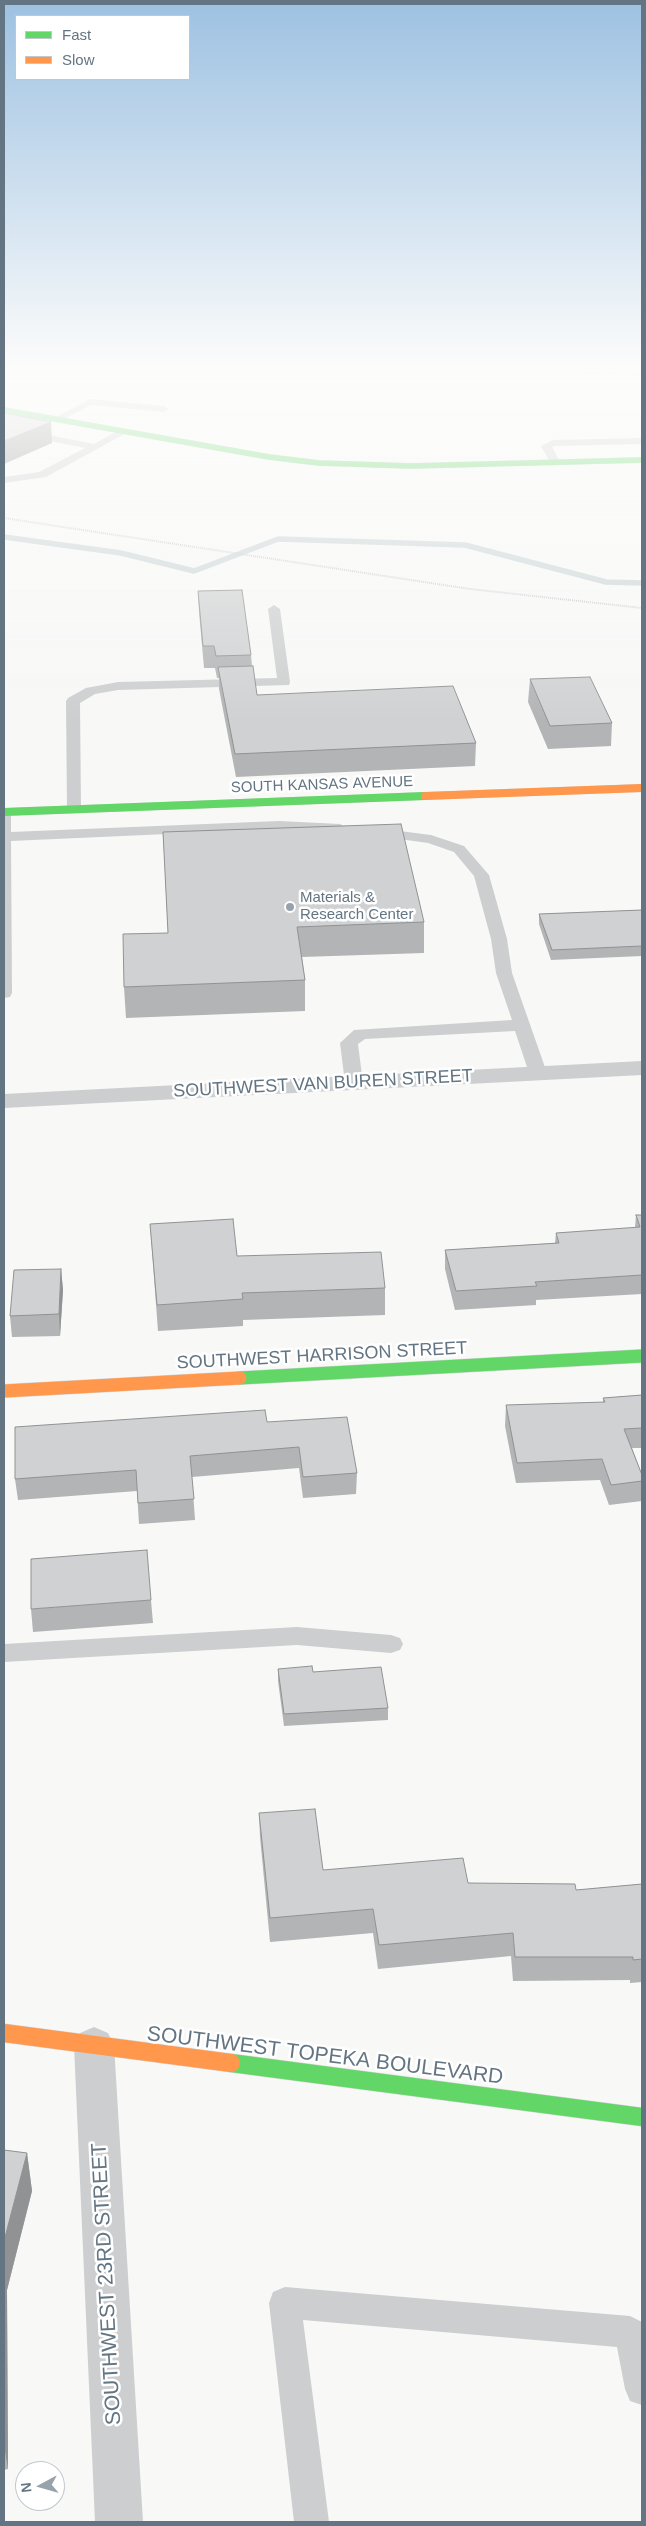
<!DOCTYPE html>
<html>
<head>
<meta charset="utf-8">
<style>
	body { margin:0 }
	#map { position:relative; width:646px; height:2526px; overflow:hidden; background:#f8f8f7; font-family:Helvetica,sans-serif }
	canvas { display:block }
	.frame { position:absolute; inset:0; border:5px solid #637583; pointer-events:none }
	.legend { position:absolute; left:15px; top:15px; width:175px; height:65px; box-sizing:border-box; background:#fff; border:1px solid #c1c8cd; margin:0; padding:6px 9px; list-style:none; font-size:15px; color:#637583 }
	.legend li { display:flex; align-items:center; gap:10px; height:25px }
	.legend b { width:25px; border:1px solid #c1c8cd }
	.north { position:absolute; left:15px; top:2461px; width:50px; height:50px; box-sizing:border-box; background:#fff; border:1px solid #c1c8cd; border-radius:50%; rotate:264deg; font-size:14px; font-weight:700; line-height:20px; text-align:center; color:#637583 }
	.north::after { content:''; display:block; margin:auto; width:18px; height:22px; background:#97a3ac; clip-path:polygon(50% 0,100% 100%,50% 72%,0 100%) }
</style>
</head>
<body>
<div id="map">
<canvas width="646" height="2526"></canvas>
<div class="frame"></div>
<ul class="legend">
<li><b style="height:6px;background:#63d668"></b>Fast</li>
<li><b style="height:6px;background:#ff974d"></b>Slow</li>
</ul>
<div class="north">N</div>
</div>
<script>
const c = document.querySelector('canvas').getContext('2d');
c.lineJoin = 'round';
const poly = rows => new Path2D(rows.map(r => 'M' + r).join(''));
function trace(path, color, width, dash) { c.strokeStyle = color; c.lineWidth = width; c.lineCap = dash ? 'butt' : 'round'; c.setLineDash(dash || []); c.stroke(path); }
function fill(path, color) { c.fillStyle = color; c.fill(path, 'evenodd'); }
function write(font, color, halo, rows, align = 'center') {
  c.font = font + ' Helvetica,sans-serif'; c.lineWidth = 5; c.setLineDash([]); c.textBaseline = 'middle'; c.strokeStyle = halo; c.fillStyle = color; for (const [text, x, y, turn = 0] of rows) {
    c.save(); c.translate(x, y); c.rotate((+turn || 0) * Math.PI / 180); c.textAlign = isNaN(turn) ? turn : align; if (halo) c.strokeText(text, 0, 0); c.fillText(text, 0, 0); c.restore();
  }
}
const stream = poly([
	[4,537,121,553,194,571,278,539,465,545,606,582,642,583]
]);
const path = poly([
	[4,518,470,589,642,608]
]);
const lane = poly([
	[90,399,164,406,169,409,164,412,91,405,60,421,52,419,90,399],
	[4,426,94,444,121,429,130,431,46,477,4,483,4,477,39,472,85,448,4,432,4,426],
	[642,438,642,444,555,446,552,447,560,462,555,465,551,464,541,446,553,440,642,438],
	[274,605,280,609,290,682,289,685,118,690,95,694,80,703,81,809,74,813,69,812,67,809,66,701,68,698,86,688,118,682,277,678,268,609,274,605],
	[4,808,11,812,11,832,279,821,340,824,347,828,340,832,279,829,11,841,12,993,10,997,4,998,4,808],
	[376,828,431,835,464,846,489,875,507,939,512,973,547,1073,544,1077,532,1077,529,1073,515,1031,365,1039,358,1044,363,1083,360,1087,354,1088,348,1087,345,1083,340,1043,354,1030,512,1020,496,973,491,939,474,876,454,852,428,843,371,835,369,832,376,828],
	[297,1627,391,1635,400,1638,403,1644,400,1650,391,1653,297,1645,4,1662,4,1644,297,1627],
	[285,2287,630,2316,642,2322,642,2405,630,2401,625,2389,617,2347,303,2320,329,2522,294,2522,269,2303,273,2292,285,2287]
]);
const street = poly([
	[642,1061,642,1075,4,1108,4,1094,642,1061],
	[94,2027,108,2033,114,2045,143,2522,95,2522,74,2045,80,2033,94,2027]
]);
const fastFar3 = poly([
	[4,410,269,457,319,463,411,466,642,460]
]);
const fastFar2 = poly([
	[4,812,425,796]
]);
const fastFar1 = poly([
	[240,1378,642,1356]
]);
const fast = poly([
	[231,2063,642,2117]
]);
const slowFar2 = poly([
	[425,796,642,788]
]);
const slowFar1 = poly([
	[4,1391,240,1378]
]);
const slow = poly([
	[4,2033,231,2063]
]);
const rail = poly([
	[487,369,642,375]
]);
const wall = poly([
	[198,591,251,655,252,666,257,695,476,743,475,766,236,777,219,689,219,678,217,678,215,668,204,668,199,612],
	[530,679,612,723,611,746,548,749,528,702],
	[163,832,424,922,424,953,302,957,305,980,305,1011,126,1018,124,987,168,933],
	[642,910,642,956,551,960,539,924,539,914],
	[636,1215,642,1215,642,1294,536,1300,536,1305,455,1310,445,1269,445,1250,555,1243,556,1233,635,1228],
	[150,1224,237,1256,385,1288,385,1315,243,1320,243,1326,158,1331],
	[61,1269,63,1290,60,1336,12,1337,10,1316],
	[642,1395,642,1448,632,1448,642,1475,642,1501,609,1505,600,1480,516,1483,505,1426,506,1405,603,1403,603,1398],
	[267,1422,357,1473,356,1494,303,1498,299,1468,192,1477,195,1520,139,1524,137,1491,18,1500,15,1479],
	[151,1600,153,1623,33,1632,31,1609],
	[278,1669,313,1672,388,1708,388,1720,284,1726,278,1681],
	[259,1813,323,1870,468,1883,576,1890,642,1884,642,1982,630,1983,630,1980,513,1981,511,1956,378,1969,373,1933,270,1942,260,1837],
	[4,2150,27,2153,32,2191,7,2290,8,2469,4,2470]
]);
const shadedWall = poly([
	[51,422,52,443,4,464,4,441],
	[61,1269,63,1290,60,1336,59,1314],
	[27,2153,32,2191,7,2290,8,2469,4,2445,4,2241]
]);
const building = poly([
	[4,413,51,422,4,441,4,413],
	[242,590,251,655,216,656,214,646,203,646,198,591,242,590],
	[253,666,257,695,453,686,476,743,235,754,218,667,253,666],
	[590,677,612,723,550,726,530,679,590,677],
	[401,824,424,922,297,927,305,980,124,987,123,934,168,933,163,832,401,824],
	[642,910,642,946,552,950,539,914,642,910],
	[636,1215,642,1215,642,1275,535,1282,537,1286,456,1291,445,1250,559,1243,556,1233,640,1227,636,1215],
	[233,1219,237,1256,381,1252,385,1288,242,1293,243,1299,157,1305,150,1224,233,1219],
	[61,1269,59,1314,10,1316,14,1270,61,1269],
	[642,1395,642,1428,624,1429,642,1475,642,1481,611,1485,602,1459,517,1463,506,1405,605,1402,603,1398,642,1395],
	[265,1410,267,1422,347,1417,357,1473,303,1477,299,1447,190,1456,194,1499,138,1503,136,1470,15,1479,15,1427,265,1410],
	[147,1550,151,1600,31,1609,31,1559,147,1550],
	[312,1666,313,1672,381,1667,388,1708,284,1714,278,1669,312,1666],
	[315,1809,323,1870,463,1858,468,1883,575,1884,576,1890,642,1884,642,1959,633,1960,633,1957,515,1957,513,1933,379,1945,373,1909,270,1918,259,1813,315,1809],
	[4,2150,27,2153,4,2241,4,2150]
]);
const markers = [
	[290,907,5,"#97a3ac"]
];
const farStreetnames = [
	["SOUTH KANSAS AVENUE",322,785,-2]
];
const farPoinames = [
	["Materials &",300,898],
	["Research Center",300,915]
];
const streetNames = [
	["SOUTHWEST VAN BUREN STREET",323,1084,-3],
	["SOUTHWEST HARRISON STREET",322,1356,-3]
];
const nearStreetnames = [
	["SOUTHWEST TOPEKA BOULEVARD",325,2056,7],
	["SOUTHWEST 23RD STREET",107,2284,-93]
];
trace(stream, '#ccd5d8', 5.5);
trace(fastFar3, '#d5d6d7', 6);
trace(fastFar2, '#d5d6d7', 8);
trace(fastFar1, '#d5d6d7', 14);
trace(fast, '#d5d6d7', 19);
trace(slowFar2, '#d5d6d7', 8);
trace(slowFar1, '#d5d6d7', 14);
trace(slow, '#d5d6d7', 19);
trace(path, '#cacbcc', 2, [1, 1]);
fill(lane, '#cdcecf');
fill(street, '#cdcecf');
trace(fastFar3, '#63d668', 5.5);
trace(fastFar2, '#63d668', 8);
trace(fastFar1, '#63d668', 13);
trace(fast, '#63d668', 18);
trace(slowFar2, '#ff974d', 8);
trace(slowFar1, '#ff974d', 13);
trace(slow, '#ff974d', 18);
trace(rail, '#c3c5c6', 2, [4, 2]);
fill(wall, '#b2b4b5');
fill(shadedWall, '#919293');
fill(building, '#cfd1d2');
trace(building, '#919293', 1);
const sky = c.createLinearGradient(0, 0, 0, 722);
sky.addColorStop(0, '#9dc1e2');
sky.addColorStop(0.51, '#fcfcfb');
sky.addColorStop(1, '#fcfcfb00');
c.fillStyle = sky;
c.fillRect(0, 0, 646, 722);
for (const [x, y, r, color] of markers) { const dot = new Path2D(); dot.arc(x, y, r, 0, 2 * Math.PI); c.fillStyle = color; c.fill(dot); trace(dot, '#fff', 2); }
write('15px', '#637583', '#fff', farStreetnames);
write('15px', '#637583', '#fff', farPoinames, 'left');
write('18px', '#637583', '#fff', streetNames);
write('21px', '#637583', '#fff', nearStreetnames);
</script>
</body>
</html>
